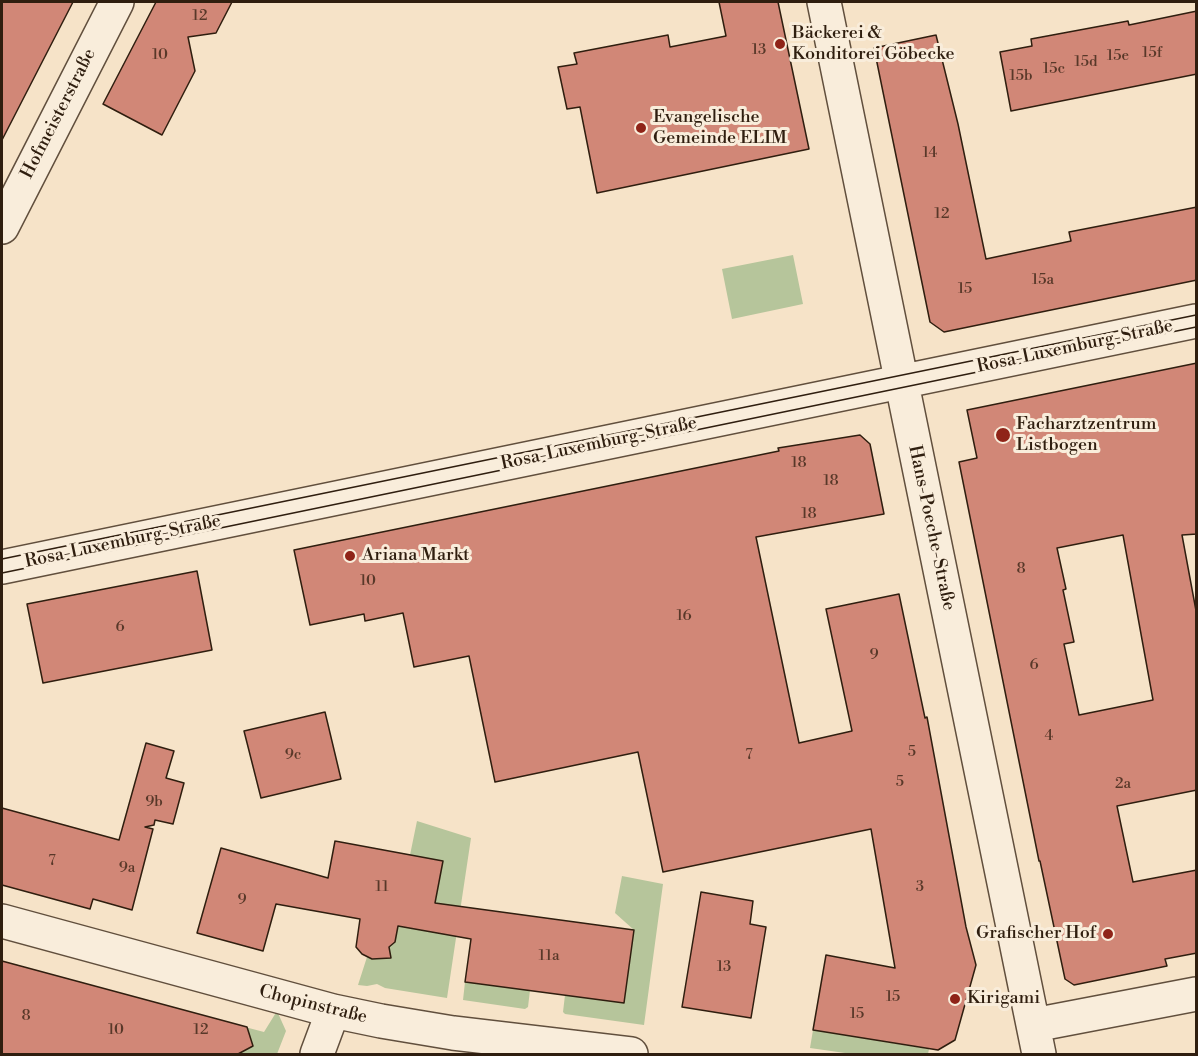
<!DOCTYPE html>
<html>
<head>
<meta charset="utf-8">
<style>
	body { margin:0 }
	#map { position:relative; width:1198px; height:1056px; overflow:hidden; background:#f6e3c8; font-family:"Libre Bodoni",serif }
	canvas { display:block }
	.frame { position:absolute; inset:0; border:3px solid #2f1e0f; pointer-events:none }
</style>
</head>
<body>
<div id="map">
<canvas width="1198" height="1056"></canvas>
<div class="frame"></div>
</div>
<script>
const c = document.querySelector('canvas').getContext('2d');
c.lineJoin = 'round';
function fill(path, color) { c.fillStyle = color; c.fill(path, 'evenodd'); }
const poly = rows => new Path2D(rows.map(r => 'M' + r).join(''));
function trace(path, color, width, dash) { c.strokeStyle = color; c.lineWidth = width; c.lineCap = dash ? 'butt' : 'round'; c.setLineDash(dash || []); c.stroke(path); }
function write(font, color, halo, rows, align = 'center') {
  c.font = font + ' "Libre Bodoni",serif'; c.lineWidth = 6; c.setLineDash([]); c.textBaseline = 'middle'; c.strokeStyle = halo; c.fillStyle = color; for (const [text, x, y, turn = 0] of rows) {
    c.save(); c.translate(x, y); c.rotate((+turn || 0) * Math.PI / 180); c.textAlign = isNaN(turn) ? turn : align; if (halo) c.strokeText(text, 0, 0); c.fillText(text, 0, 0); c.restore();
  }
}
const green = poly([
	[793,255,803,304,732,319,722,269],
	[417,821,471,838,447,998,385,988,377,984,367,986,358,985,367,957,372,959,379,959,382,954,388,955,390,954,389,947,395,942,398,926,430,931,443,861,410,855],
	[622,876,663,884,644,1025,565,1014,563,1012,565,995,624,1003,634,930,615,913],
	[465,982,530,990,528,1007,525,1009,463,1000],
	[277,1011,286,1031,277,1054,235,1054,245,1027,264,1032],
	[813,1030,929,1049,928,1054,852,1054,810,1048]
]);
const building = poly([
	[2,2,73,2,2,140,2,2],
	[156,2,232,2,216,33,188,37,195,71,162,135,103,104,156,2],
	[719,2,778,2,809,149,597,193,580,107,567,109,558,67,577,64,574,53,668,35,670,47,726,36,719,2],
	[1197,11,1197,74,1011,111,1000,52,1032,46,1031,39,1128,21,1129,25,1197,11],
	[936,35,958,124,986,259,1071,241,1069,232,1197,207,1197,280,944,332,930,322,874,48,936,35],
	[1197,363,1197,534,1182,535,1197,616,1197,790,1117,806,1133,882,1197,870,1197,953,1165,959,1167,966,1074,985,1065,979,1040,861,1039,861,959,462,977,458,967,410,1197,363],
	[1123,535,1153,700,1079,715,1064,644,1074,642,1063,590,1066,589,1057,548,1123,535],
	[860,435,870,444,884,514,756,537,799,743,852,731,826,609,899,594,925,718,927,717,966,927,976,965,955,1040,938,1050,813,1030,826,955,895,968,871,829,663,872,638,752,495,782,469,656,414,667,403,613,365,621,364,614,310,625,294,550,779,451,778,448,860,435],
	[197,571,212,650,43,683,27,604,197,571],
	[325,712,341,779,261,798,244,731,325,712],
	[146,743,174,751,166,778,184,783,173,824,155,820,154,825,145,827,153,829,132,910,93,899,90,909,2,885,2,808,119,840,146,743],
	[335,841,443,861,435,903,634,930,624,1003,465,982,471,939,398,926,395,942,389,947,391,958,372,959,362,954,356,947,360,919,276,904,263,951,197,933,221,848,328,878,335,841],
	[701,892,753,901,750,924,766,927,751,1018,682,1007,701,892],
	[2,961,247,1027,253,1046,238,1054,2,1054,2,961]
]);
const minor = poly([
	[824,2,1039,1054],
	[2,227,117,2],
	[2,567,1196,321],
	[2,921,333,1011,381,1021,453,1033,631,1054],
	[1034,1025,1196,994],
	[317,1054,333,1011]
]);
const tram = poly([
	[2,559,1196,315],
	[2,573,1196,327]
]);
const markers = [
	[780,44,6,"#8f2418"],
	[641,128,6,"#8f2418"],
	[1003,435,8,"#8f2418"],
	[350,556,6,"#8f2418"],
	[1108,934,6,"#8f2418"],
	[955,999,6,"#8f2418"]
];
const numberNames = [
	["12",200,16],
	["13",759,50],
	["15f",1152,53],
	["10",160,55],
	["15e",1118,56],
	["15d",1086,62],
	["15c",1054,69],
	["15b",1021,76],
	["14",930,153],
	["12",942,214],
	["15a",1043,280],
	["15",965,289],
	["18",799,463],
	["18",831,481],
	["18",809,514],
	["8",1021,569],
	["10",368,581],
	["16",684,616],
	["6",120,627],
	["9",874,655],
	["6",1034,665],
	["4",1049,736],
	["5",912,752],
	["9c",293,755],
	["7",749,755],
	["5",900,782],
	["2a",1123,784],
	["9b",154,802],
	["7",52,861],
	["9a",127,868],
	["11",382,887],
	["3",920,887],
	["9",242,900],
	["11a",549,956],
	["13",724,967],
	["15",893,997],
	["15",857,1014],
	["8",26,1016],
	["10",116,1030],
	["12",201,1030]
];
const poiNames = [
	["Bäckerei &",792,34],
	["Konditorei Göbecke",792,55],
	["Evangelische",653,118],
	["Gemeinde ELIM",653,139],
	["Facharztzentrum",1016,425],
	["Listbogen",1016,446],
	["Ariana Markt",362,556],
	["Grafischer Hof",1096,934,"right"],
	["Kirigami",967,999]
];
const streetNames = [
	["Hofmeisterstraße",59,114,-63],
	["Rosa-Luxemburg-Straße",1075,347,-12],
	["Rosa-Luxemburg-Straße",599,444,-12],
	["Hans-Poeche-Straße",931,528,78],
	["Rosa-Luxemburg-Straße",123,542,-12],
	["Chopinstraße",313,1005,14]
];
fill(green, '#b6c59b');
fill(building, '#d18777');
trace(building, '#2f1e0f', 1.5);
trace(minor, '#614f3d', 36);
trace(minor, '#f9eddb', 33);
trace(tram, '#2f1e0f', 1.5);
for (const [x, y, r, color] of markers) { const dot = new Path2D(); dot.arc(x, y, r, 0, 2 * Math.PI); c.fillStyle = color; c.fill(dot); trace(dot, '#f9eddb', 2); }
write('15px', '#583829', null, numberNames);
write('18px', '#2f1e0f', '#f9eddb', poiNames, 'left');
write('18px', '#2f1e0f', '#f9eddb', streetNames);
</script>
</body>
</html>
